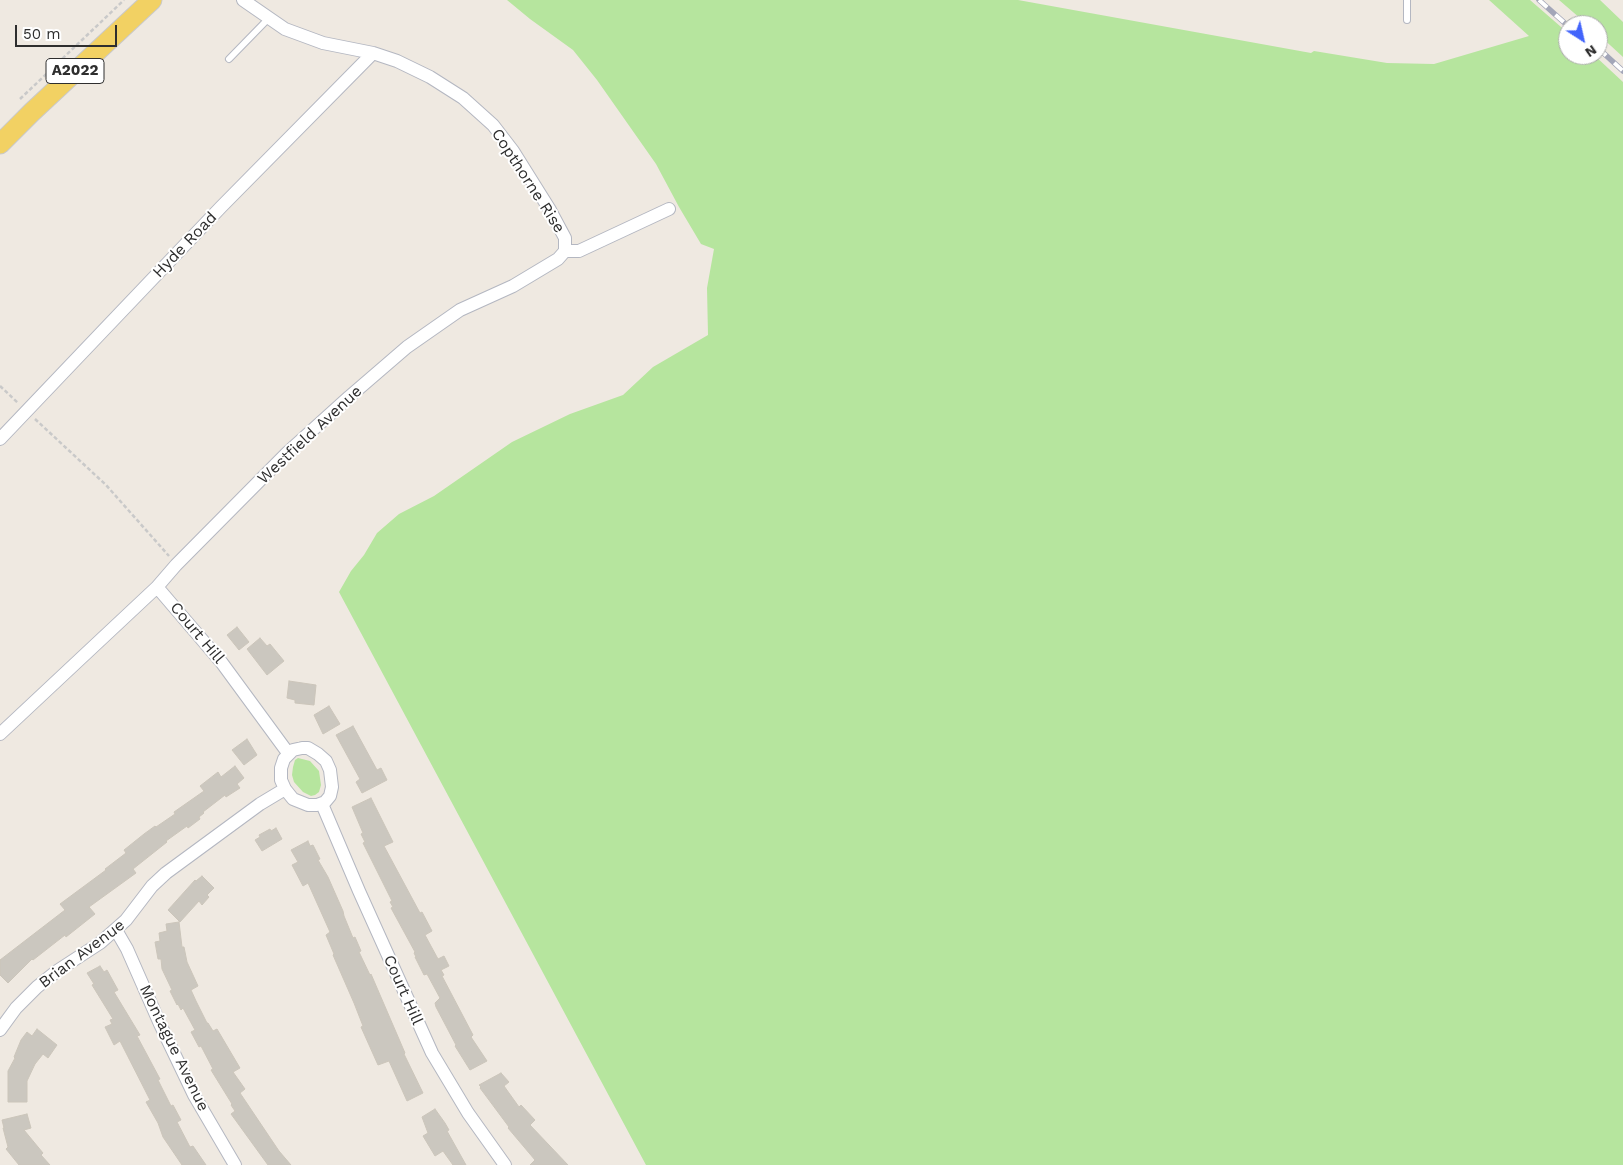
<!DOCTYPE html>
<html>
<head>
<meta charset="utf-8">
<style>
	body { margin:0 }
	#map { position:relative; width:1623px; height:1165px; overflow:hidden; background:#efe9e1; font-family:"Work Sans",sans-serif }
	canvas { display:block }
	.north { position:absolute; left:1558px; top:15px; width:50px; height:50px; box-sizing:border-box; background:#fff; border:1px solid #ababab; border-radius:50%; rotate:145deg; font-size:14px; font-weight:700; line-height:20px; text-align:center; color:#2e2e2e }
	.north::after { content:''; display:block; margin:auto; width:18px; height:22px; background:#4264fb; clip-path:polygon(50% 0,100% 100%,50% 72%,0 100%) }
	.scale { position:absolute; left:15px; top:25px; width:102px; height:22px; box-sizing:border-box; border:2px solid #2e2e2e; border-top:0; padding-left:6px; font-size:15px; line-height:18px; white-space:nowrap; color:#2e2e2e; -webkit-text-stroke:4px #fff; paint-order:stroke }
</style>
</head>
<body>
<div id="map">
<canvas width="1623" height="1165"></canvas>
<div class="north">N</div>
<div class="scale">50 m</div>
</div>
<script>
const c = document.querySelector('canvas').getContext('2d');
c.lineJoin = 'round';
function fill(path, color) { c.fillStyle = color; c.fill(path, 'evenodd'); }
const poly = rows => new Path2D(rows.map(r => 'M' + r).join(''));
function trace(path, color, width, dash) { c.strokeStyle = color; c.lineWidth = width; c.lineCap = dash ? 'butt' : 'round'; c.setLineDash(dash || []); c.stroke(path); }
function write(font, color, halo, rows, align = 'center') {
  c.font = font + ' "Work Sans",sans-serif'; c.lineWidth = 4; c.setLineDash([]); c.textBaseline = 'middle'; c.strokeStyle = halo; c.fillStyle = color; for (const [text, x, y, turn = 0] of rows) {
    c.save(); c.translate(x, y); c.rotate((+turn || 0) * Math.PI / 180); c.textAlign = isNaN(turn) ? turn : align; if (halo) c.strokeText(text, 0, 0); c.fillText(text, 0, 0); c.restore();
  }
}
const green = poly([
	[507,0,1018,0,1311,53,1314,51,1387,63,1434,64,1529,36,1489,0,1530,0,1568,33,1568,55,1594,55,1623,82,1623,1165,646,1165,339,592,351,571,364,555,377,533,399,514,434,496,512,442,570,414,623,395,653,367,708,335,707,288,714,249,701,244,679,207,656,164,597,80,573,50,530,19],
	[1559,0,1600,0,1623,22,1623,57,1598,34,1598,25,1588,25],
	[298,758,310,761,319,771,321,785,319,792,315,795,311,796,303,792,294,782,292,775,293,767,295,760]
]);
const building = poly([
	[237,627,249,642,239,650,227,635,237,627],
	[260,638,267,646,270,644,284,661,267,675,247,649,260,638],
	[289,681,316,685,314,705,295,703,295,700,287,698,289,681],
	[329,706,340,724,323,734,314,715,329,706],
	[353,726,377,770,381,768,387,780,362,793,356,782,360,779,336,735,353,726],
	[247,739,257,755,244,765,232,750,247,739],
	[235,766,244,778,237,784,240,788,226,797,225,795,203,812,204,813,199,817,200,819,188,828,187,826,166,841,167,842,133,869,136,873,89,907,95,914,66,937,65,935,33,960,32,959,8,983,0,975,0,960,65,910,60,904,106,870,105,869,126,853,124,850,144,834,155,826,156,827,175,814,174,812,204,791,200,786,218,772,221,777,235,766],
	[371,798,393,842,384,846,420,913,422,912,432,931,425,935,438,959,444,956,449,966,441,970,444,975,442,976,473,1035,471,1037,487,1061,470,1070,455,1046,456,1045,436,1007,435,1003,440,998,427,974,424,975,415,957,416,957,414,953,415,952,391,908,393,907,390,902,392,901,363,843,365,842,361,834,363,833,352,807,371,798],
	[276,828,282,839,262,851,255,840,260,837,259,835,270,829,271,831,276,828],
	[308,841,310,846,313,845,320,859,318,860,328,877,343,911,344,916,353,938,355,937,361,951,359,952,370,975,371,974,405,1053,404,1054,423,1093,407,1101,389,1061,378,1065,361,1027,363,1026,354,1003,333,955,334,954,326,935,330,932,308,883,303,886,292,865,298,862,291,850,308,841],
	[202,876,214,888,207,895,209,897,202,905,199,901,180,922,168,910,195,880,196,881,202,876],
	[179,922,182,947,184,947,187,962,198,986,191,990,196,1001,207,1023,208,1023,213,1031,217,1029,240,1068,233,1072,245,1089,240,1093,279,1151,291,1165,268,1165,239,1125,231,1114,235,1111,231,1105,232,1104,211,1070,213,1069,201,1046,199,1047,191,1032,195,1030,183,1008,181,1010,178,1004,177,1005,170,991,172,990,162,969,161,959,158,959,155,942,160,941,159,933,167,931,166,924,179,922],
	[100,966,104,972,107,970,118,990,114,992,140,1035,137,1036,160,1079,158,1080,171,1106,173,1105,181,1120,177,1122,190,1147,193,1146,206,1165,182,1165,163,1137,158,1123,146,1102,150,1100,120,1041,114,1045,105,1027,112,1024,110,1020,113,1019,92,985,94,984,87,973,100,966],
	[37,1029,57,1045,48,1058,43,1054,35,1064,27,1081,27,1102,8,1102,8,1071,15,1058,14,1057,21,1040,27,1032,32,1036,37,1029],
	[501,1073,509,1082,504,1086,519,1107,521,1105,535,1120,530,1125,568,1165,530,1165,535,1160,508,1128,509,1127,480,1088,481,1087,479,1085,501,1073],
	[435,1109,445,1123,449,1130,447,1131,466,1165,453,1165,443,1151,435,1156,423,1136,428,1133,422,1117,435,1109],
	[27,1114,31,1128,24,1130,43,1153,41,1155,50,1165,19,1165,6,1149,8,1147,3,1128,4,1128,2,1120,27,1114]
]);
const path = poly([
	[20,99,124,0],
	[0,386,18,403],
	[35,419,106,485,169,556]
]);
const service = poly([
	[1407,0,1407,20],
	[229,59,269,18]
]);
const minor = poly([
	[243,0,285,29,323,43,373,53,397,61,430,77,463,98,493,125,513,151,550,210,565,238,565,251],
	[0,439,221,207,373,53],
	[157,587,222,663,288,753],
	[0,734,157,587,176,565,287,453,349,397,407,347,460,310,513,286,558,259,565,251,579,251,669,209],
	[302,748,308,748,318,754,326,761,330,770,332,787,330,796,325,802,317,805,308,805,293,799,285,789,281,780,281,768,284,759,293,750,302,748],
	[322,804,359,891,432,1053,468,1113,505,1165],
	[116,930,127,949,160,1024,194,1095,235,1165],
	[0,1030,16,1008,37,987,57,971,100,943,126,920,152,886,166,873,260,804,285,789]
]);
const primary = poly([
	[0,144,32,112,152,0]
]);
const rail = poly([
	[1539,0,1568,26],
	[1598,48,1623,71]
]);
const shields = [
	[75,71,58]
];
const shieldNames = [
	["A2022",75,71]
];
const streetNames = [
	["Copthorne Rise",528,181,57],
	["Hyde Road",185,245,-46],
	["Westfield Avenue",310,435,-43],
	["Court Hill",197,633,50],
	["Brian Avenue",82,954,-37],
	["Court Hill",403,990,66],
	["Montague Avenue",174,1048,64]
];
fill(green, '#b6e59e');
fill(building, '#cbc7bf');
trace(building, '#cbc5ba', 1);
trace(service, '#b4b7c1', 8);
trace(minor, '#b4b7c1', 14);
trace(primary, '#c9c9c9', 21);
trace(path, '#c9c9c9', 2.5, [4, 2.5]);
trace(service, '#fff', 6);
trace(minor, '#fff', 12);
trace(primary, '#f2d163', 19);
trace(rail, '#a3a6b8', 5.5);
trace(rail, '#fff', 4, [11]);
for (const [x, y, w] of shields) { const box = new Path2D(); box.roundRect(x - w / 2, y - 12.5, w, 25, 4); c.fillStyle = '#fff'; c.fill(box); trace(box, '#2e2e2e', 1); }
write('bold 15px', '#2e2e2e', null, shieldNames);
write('16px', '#2e2e2e', '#fff', streetNames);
</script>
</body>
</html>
